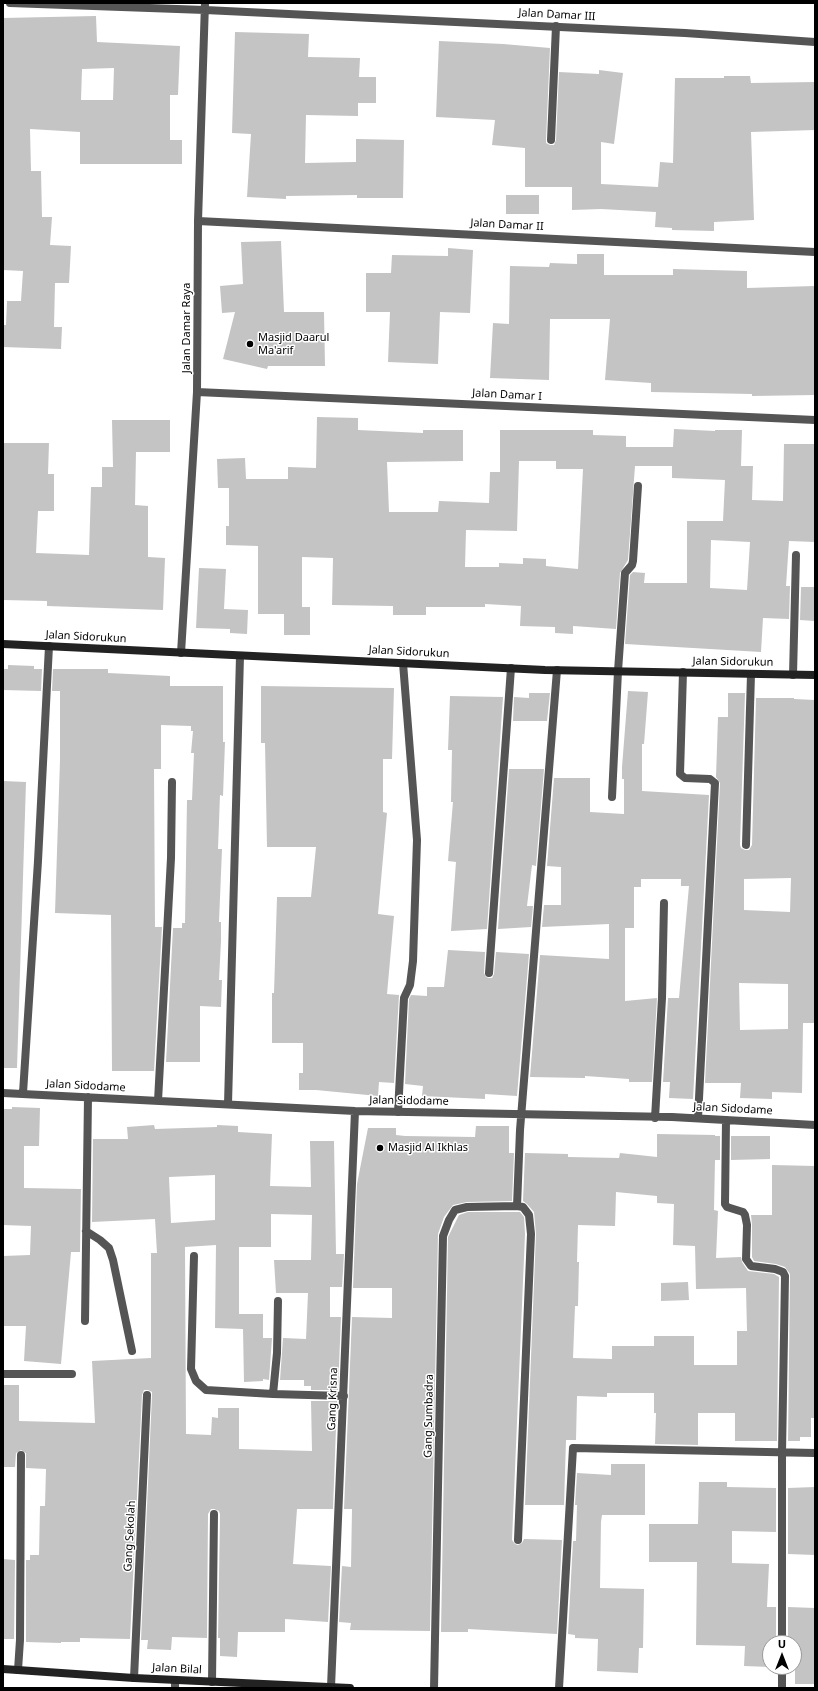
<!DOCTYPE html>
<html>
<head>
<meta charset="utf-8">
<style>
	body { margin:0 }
	#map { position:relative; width:818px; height:1691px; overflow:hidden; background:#fff; font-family:"Noto Sans",sans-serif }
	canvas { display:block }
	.frame { position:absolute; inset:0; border:4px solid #000; pointer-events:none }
	.north { position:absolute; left:762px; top:1635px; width:40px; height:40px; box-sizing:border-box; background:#fff; border:1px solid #999; border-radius:50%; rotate:0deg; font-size:11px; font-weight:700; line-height:16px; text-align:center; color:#000 }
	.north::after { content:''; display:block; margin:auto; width:14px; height:18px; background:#000; clip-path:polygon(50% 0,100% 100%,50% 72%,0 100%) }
</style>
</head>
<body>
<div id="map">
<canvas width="818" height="1691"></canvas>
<div class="frame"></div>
<div class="north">U</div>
</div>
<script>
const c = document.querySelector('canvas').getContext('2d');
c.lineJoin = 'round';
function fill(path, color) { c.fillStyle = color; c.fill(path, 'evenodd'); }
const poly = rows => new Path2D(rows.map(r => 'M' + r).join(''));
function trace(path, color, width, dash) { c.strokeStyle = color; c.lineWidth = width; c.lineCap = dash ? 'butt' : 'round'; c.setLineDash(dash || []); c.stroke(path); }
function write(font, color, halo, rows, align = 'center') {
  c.font = font + ' "Noto Sans",sans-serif'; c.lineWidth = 3; c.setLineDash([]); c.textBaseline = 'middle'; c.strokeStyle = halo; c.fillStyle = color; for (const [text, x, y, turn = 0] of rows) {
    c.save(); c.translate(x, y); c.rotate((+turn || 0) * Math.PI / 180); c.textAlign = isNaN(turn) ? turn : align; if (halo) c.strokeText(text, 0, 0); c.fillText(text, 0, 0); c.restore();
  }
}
const building = poly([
	[96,16,97,42,180,46,178,95,170,95,170,140,182,140,182,164,80,164,80,132,30,129,31,171,41,171,42,217,52,217,50,245,71,246,69,283,55,283,54,327,62,327,61,349,3,347,3,325,6,325,7,301,21,301,23,271,3,270,3,18],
	[114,68,113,100,81,100,82,69],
	[235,32,309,34,308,57,360,58,359,77,376,77,376,103,358,103,358,116,306,115,305,163,356,162,356,139,404,140,403,198,357,198,357,195,286,196,286,199,247,197,251,134,232,133],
	[439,41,503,44,550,48,546,140,546,143,550,145,554,145,556,140,559,72,599,74,599,70,623,73,614,144,601,142,601,184,658,187,660,162,673,163,675,78,724,78,724,76,750,76,751,83,815,82,815,130,751,132,754,220,714,222,714,231,672,230,672,228,655,227,656,212,601,209,572,210,572,187,525,187,525,148,492,145,495,120,436,117],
	[506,195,539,195,539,214,506,214],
	[281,241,284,312,324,312,325,366,268,366,267,369,223,359,235,312,222,313,220,286,243,284,241,242],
	[448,248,473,250,470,313,440,312,438,364,388,362,390,312,366,312,366,273,391,273,392,255,448,256],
	[577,254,604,254,604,275,673,275,673,269,747,271,747,288,815,286,815,395,752,396,752,394,651,392,651,383,605,380,610,319,550,319,549,380,490,378,493,323,509,324,510,266,549,267,550,263,577,264],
	[317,417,358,418,358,430,423,433,423,430,463,430,463,461,387,462,389,512,438,512,439,501,489,503,490,472,500,472,500,430,593,430,593,435,626,436,626,447,673,447,674,429,715,431,715,430,742,430,741,466,753,466,752,500,783,501,784,444,815,444,815,542,789,541,786,586,790,586,789,619,763,618,761,652,625,644,630,575,633,572,645,573,644,583,687,583,687,521,723,521,725,480,672,478,672,466,635,466,628,560,620,573,616,629,573,626,573,634,555,633,555,627,520,626,521,606,485,604,485,607,426,607,426,615,393,615,393,606,332,605,333,558,302,557,302,607,310,607,310,635,284,635,284,614,258,614,258,546,226,545,226,526,229,526,229,488,218,488,217,459,245,458,246,479,288,479,288,467,316,468],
	[519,461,556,461,556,469,583,469,578,569,546,566,546,559,523,558,523,564,499,563,499,567,465,567,466,530,517,531],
	[711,540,750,542,747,590,710,588],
	[112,420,170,420,170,452,136,452,135,505,148,506,148,557,165,558,163,610,47,606,47,601,3,600,3,443,49,443,48,474,54,474,54,511,38,511,36,553,89,555,91,487,102,487,102,467,113,467],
	[199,568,226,569,224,609,248,610,247,634,230,633,230,629,196,628],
	[801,587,815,587,815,621,800,620],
	[8,665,34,666,34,669,42,669,41,691,3,690,3,669,8,669],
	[53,669,108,669,108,673,170,676,170,686,223,686,223,742,225,742,223,796,220,795,218,849,222,849,219,922,221,922,221,941,219,980,222,980,221,1007,200,1006,200,1062,166,1062,173,928,182,928,182,923,185,923,187,800,192,800,194,753,191,753,193,731,191,731,191,726,161,725,161,769,154,769,155,927,162,927,154,1071,112,1071,111,915,55,913,60,760,60,691,52,691],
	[261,686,394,688,392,759,383,759,383,812,387,813,378,914,394,916,387,994,399,995,394,1083,379,1082,378,1096,316,1090,299,1090,299,1073,303,1073,303,1043,272,1043,272,993,274,993,277,897,311,897,316,847,267,847,265,743,261,743],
	[628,691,648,692,644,744,642,744,642,791,709,795,693,1099,669,1098,670,1082,663,1082,668,998,679,998,689,886,681,886,681,879,641,879,641,887,634,887,634,928,625,928,625,1001,657,998,652,1082,629,1082,629,1079,585,1076,585,1078,530,1077,540,955,609,959,609,924,542,927,544,905,561,905,561,867,547,866,554,778,590,778,590,812,624,814,624,779,622,779,622,767],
	[529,693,550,693,547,721,513,721,514,697,529,698],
	[728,693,745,693,740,845,741,848,745,850,749,850,752,845,756,698,794,698,794,699,815,700,815,1023,803,1023,802,1093,772,1092,772,1099,740,1098,741,1083,705,1083,720,783,716,777,718,717,728,717],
	[791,878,790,912,744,910,744,879],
	[739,983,788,984,788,1029,740,1030],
	[450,696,503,697,487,929,451,931,456,862,448,861,453,802,451,802,452,750,448,750],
	[509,769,544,769,536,866,532,865,527,906,533,906,531,927,498,929],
	[3,781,26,782,17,1068,3,1068],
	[448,950,485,952,484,973,486,977,489,978,492,978,494,974,496,952,529,954,517,1096,485,1094,485,1099,422,1096,423,1086,405,1084,409,999,411,995,427,996,427,987,444,987],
	[12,1107,40,1108,39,1146,24,1146,24,1188,81,1189,80,1252,71,1252,61,1364,24,1361,26,1326,3,1326,3,1256,30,1255,31,1226,3,1225,3,1109,12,1109],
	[154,1125,155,1129,217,1127,217,1125,238,1126,238,1132,272,1134,270,1186,311,1187,310,1141,334,1141,336,1254,344,1254,342,1287,330,1287,330,1317,341,1317,338,1390,311,1390,311,1386,304,1386,304,1380,280,1380,283,1338,306,1339,308,1293,276,1293,274,1260,311,1260,312,1215,271,1214,271,1247,239,1247,239,1314,263,1314,263,1338,272,1338,269,1380,263,1379,263,1381,244,1382,243,1329,215,1328,216,1245,185,1247,186,1434,211,1435,212,1417,218,1418,218,1408,239,1408,239,1449,312,1451,311,1401,337,1401,333,1509,297,1509,293,1564,331,1566,328,1622,285,1619,285,1632,238,1632,237,1657,220,1656,220,1638,218,1638,220,1514,219,1511,214,1509,211,1509,208,1514,207,1638,172,1637,171,1650,147,1649,148,1640,141,1640,152,1395,152,1392,148,1390,144,1390,142,1395,130,1639,80,1638,80,1642,61,1642,61,1643,26,1642,26,1560,30,1560,30,1555,39,1555,40,1506,45,1506,46,1469,26,1468,26,1453,21,1450,16,1453,15,1467,3,1467,3,1385,19,1385,19,1421,95,1423,92,1361,151,1358,151,1253,157,1253,155,1219,92,1222,93,1139,128,1139,127,1127],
	[215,1175,215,1220,171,1223,169,1177],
	[476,1126,509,1126,509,1153,514,1153,512,1201,467,1202,453,1205,444,1217,438,1234,430,1631,350,1630,351,1623,339,1622,342,1566,351,1567,352,1509,344,1509,352,1317,392,1318,392,1288,353,1288,357,1184,368,1128,396,1128,396,1135,405,1136,475,1137],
	[657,1134,715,1135,715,1136,720,1136,720,1160,715,1160,714,1210,718,1211,716,1258,741,1257,742,1262,748,1271,774,1274,779,1277,777,1441,735,1441,735,1413,698,1413,698,1445,655,1444,656,1413,654,1413,654,1393,607,1393,607,1397,577,1396,576,1440,566,1440,564,1505,525,1505,536,1234,534,1212,527,1204,523,1201,525,1153,568,1154,568,1157,619,1158,620,1153,657,1157],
	[616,1192,657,1196,657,1203,674,1204,673,1245,695,1246,696,1289,746,1288,747,1331,737,1331,737,1365,694,1365,694,1336,654,1336,654,1346,612,1346,612,1359,573,1358,575,1306,578,1306,579,1262,577,1262,578,1225,615,1226],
	[731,1136,770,1136,770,1159,731,1160],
	[772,1165,815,1166,815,1418,811,1418,811,1437,800,1437,800,1441,788,1441,790,1274,785,1267,776,1264,754,1261,752,1257,752,1225,751,1215,772,1215],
	[468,1212,520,1212,524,1217,525,1234,512,1540,515,1544,518,1545,522,1543,524,1539,562,1540,557,1634,468,1629,468,1632,441,1632,448,1237,459,1215],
	[688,1282,689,1300,661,1301,661,1283],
	[611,1464,645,1464,645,1515,602,1515,601,1522,600,1588,644,1589,643,1648,639,1648,638,1673,597,1671,598,1639,575,1638,575,1635,568,1634,573,1541,576,1541,577,1505,575,1505,577,1473,611,1475],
	[699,1482,727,1482,727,1487,776,1488,776,1532,732,1531,732,1563,769,1564,767,1607,776,1607,776,1643,770,1643,770,1667,744,1666,745,1646,696,1645,697,1562,649,1562,649,1524,698,1524],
	[815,1487,815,1555,788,1554,788,1488],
	[3,1559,15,1560,14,1639,3,1639],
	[788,1607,815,1608,815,1684,795,1684,795,1668,788,1667,794,1667,794,1643,788,1643]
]);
const lane = poly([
	[551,140,556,26],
	[398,1112,404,998,410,985,413,961,417,840,403,663]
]);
const street = poly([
	[10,3,205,10,685,33,815,42],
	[198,221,815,252],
	[197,392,815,420],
	[181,653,197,392,198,221,205,3],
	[683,672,680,774,685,778,710,779,715,783,698,1118],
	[793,675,796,555],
	[612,797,618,671,625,573,632,565,633,561,638,486],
	[746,845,751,674],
	[489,973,511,668],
	[3,1093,355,1111,672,1117,815,1125],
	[23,1093,38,861,49,646],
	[158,1101,171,858,172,782],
	[228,1104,240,656],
	[655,1118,662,998,664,903],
	[726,1120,725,1204,727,1207,743,1212,745,1215,747,1225,746,1259,751,1266,775,1269,783,1272,785,1276,782,1453,782,1643],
	[517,1206,520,1130,557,670],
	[86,1231,100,1240,109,1248,113,1260,132,1351],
	[194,1256,191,1369,196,1381,206,1390,273,1394,344,1396],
	[85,1321,88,1097],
	[3,1374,72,1374],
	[273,1394,277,1353,278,1301],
	[782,1667,782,1688],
	[18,1670,20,1640,21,1455],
	[134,1678,147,1395],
	[212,1682,214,1514],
	[331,1687,355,1111],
	[175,1688,175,1680],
	[434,1688,443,1236,449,1220,455,1210,467,1207,517,1206,523,1207,529,1215,531,1234,518,1540],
	[559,1688,573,1448,815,1453]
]);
const secondary = poly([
	[3,644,545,670,815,675],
	[3,1669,134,1678,350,1688]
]);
const markers = [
	[250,344,4,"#000"],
	[380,1148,4,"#000"]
];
const streetNames = [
	["Jalan Damar III",557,15,3],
	["Jalan Damar II",507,225,3],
	["Jalan Damar Raya",187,328,-90],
	["Jalan Damar I",507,395,3],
	["Jalan Sidorukun",86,637,3],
	["Jalan Sidorukun",409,652,3],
	["Jalan Sidorukun",733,662,1],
	["Jalan Sidodame",86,1086,3],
	["Jalan Sidodame",409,1101,1],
	["Jalan Sidodame",733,1109,3],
	["Gang Krisna",333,1399,-88],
	["Gang Sumbadra",429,1416,-89],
	["Gang Sekolah",130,1536,-87],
	["Jalan Bilal",177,1669,3]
];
const poiNames = [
	["Masjid Daarul",258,338],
	["Ma'arif",258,351],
	["Masjid Al Ikhlas",388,1148]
];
fill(building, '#c4c4c4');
trace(lane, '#555', 8);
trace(street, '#555', 8);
trace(secondary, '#222', 8);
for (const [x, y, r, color] of markers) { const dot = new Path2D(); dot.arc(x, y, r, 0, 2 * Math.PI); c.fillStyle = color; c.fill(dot); trace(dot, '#fff', 1.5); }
write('11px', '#000', '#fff', streetNames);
write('11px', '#000', '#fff', poiNames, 'left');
</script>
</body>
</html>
